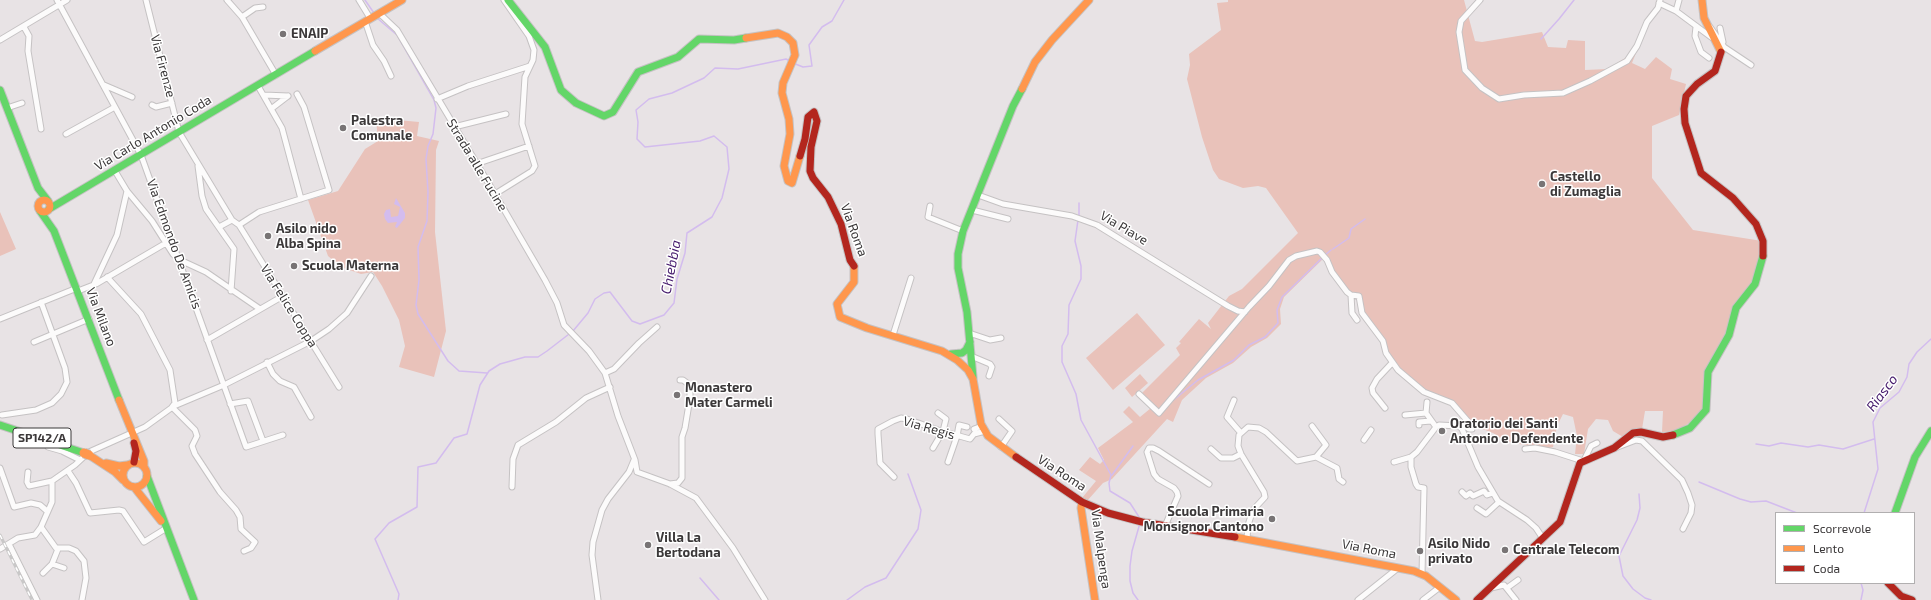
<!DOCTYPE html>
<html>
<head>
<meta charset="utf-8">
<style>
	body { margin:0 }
	#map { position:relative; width:1931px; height:600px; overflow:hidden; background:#e8e3e5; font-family:"Exo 2",sans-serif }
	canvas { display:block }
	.legend { position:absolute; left:1775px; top:512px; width:140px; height:72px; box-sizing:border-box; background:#fff; border:1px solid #b1afb0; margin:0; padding:5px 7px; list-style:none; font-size:12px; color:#3b3839 }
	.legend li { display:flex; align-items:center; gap:8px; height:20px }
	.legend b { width:20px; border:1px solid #b1afb0 }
</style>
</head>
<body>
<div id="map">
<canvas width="1931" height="600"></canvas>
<ul class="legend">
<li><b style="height:5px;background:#63d668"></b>Scorrevole</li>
<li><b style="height:5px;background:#ff974d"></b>Lento</li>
<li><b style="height:5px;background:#b3261e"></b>Coda</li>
</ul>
</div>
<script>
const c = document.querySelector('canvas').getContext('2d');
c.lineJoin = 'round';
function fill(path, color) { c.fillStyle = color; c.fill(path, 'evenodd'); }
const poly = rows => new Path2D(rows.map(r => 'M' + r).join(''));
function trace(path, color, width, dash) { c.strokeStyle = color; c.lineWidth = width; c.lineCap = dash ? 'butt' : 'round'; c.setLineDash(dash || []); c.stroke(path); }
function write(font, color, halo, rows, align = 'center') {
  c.font = font + ' "Exo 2",sans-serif'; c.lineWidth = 3; c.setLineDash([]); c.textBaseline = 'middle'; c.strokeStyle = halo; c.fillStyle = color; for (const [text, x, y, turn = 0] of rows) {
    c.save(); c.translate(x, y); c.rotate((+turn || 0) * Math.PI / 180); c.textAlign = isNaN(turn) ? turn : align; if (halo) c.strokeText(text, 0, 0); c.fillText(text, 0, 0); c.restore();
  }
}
const green = poly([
	[1228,0,1464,0,1475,41,1482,42,1542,32,1548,47,1566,48,1568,40,1585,41,1585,70,1607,69,1627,57,1631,50,1636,53,1632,63,1645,69,1656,57,1672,69,1670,79,1686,84,1679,115,1652,126,1652,178,1693,230,1762,241,1760,264,1753,282,1734,307,1728,335,1715,354,1704,407,1697,418,1676,431,1662,432,1663,411,1645,411,1642,429,1631,430,1623,437,1613,431,1608,420,1596,419,1588,429,1584,454,1575,454,1577,436,1573,417,1563,414,1557,426,1553,447,1545,449,1505,441,1493,433,1472,425,1454,402,1425,391,1393,362,1363,312,1362,300,1348,291,1334,271,1326,256,1284,297,1280,309,1281,324,1267,338,1251,347,1233,363,1206,378,1182,400,1173,422,1167,419,1112,479,1103,483,1087,501,1082,498,1096,481,1079,470,1090,457,1100,464,1104,460,1098,448,1133,422,1123,412,1129,406,1140,417,1151,408,1139,396,1180,355,1176,348,1181,343,1179,342,1199,319,1211,329,1208,323,1229,296,1242,289,1298,233,1266,188,1258,186,1243,188,1219,179,1213,170,1202,137,1187,79,1190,65,1189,54,1221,30,1217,3,1228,2],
	[376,118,419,122,417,136,439,141,436,150,435,232,446,331,434,377,399,367,405,346,399,320,382,286,373,272,361,274,341,267,328,256,308,200,338,191,365,149,378,141],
	[0,212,16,249,0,256],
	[1137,313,1165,345,1113,390,1086,358],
	[1140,374,1148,383,1132,397,1125,388]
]);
const water = poly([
	[396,198,405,213,405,218,397,228,395,227,397,222,388,223,385,219,384,214,386,210,390,209,391,217,398,216,400,207,394,204]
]);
const stream = poly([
	[365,0,374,13],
	[377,18,397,35,434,100,436,108,433,134,428,146,426,159,428,192,427,221,418,247,419,280,416,305,418,314,448,361,459,371,487,373],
	[1541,39,1559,19,1574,0],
	[793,63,803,67,812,66,809,45,822,27,832,21,844,0],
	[1079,217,1079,203],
	[1078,220,1075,241,1081,266,1081,279,1069,305,1068,334,1062,346,1062,362,1076,394,1081,420,1111,475,1109,483,1110,491,1130,503,1141,520],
	[1333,249,1349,238,1351,229,1365,219],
	[1325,255,1331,250],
	[1171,402,1198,380,1234,360,1249,345,1265,337,1278,323,1277,310,1282,297,1322,258],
	[1756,444,1769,446,1781,443,1808,447,1819,445,1843,449,1874,439],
	[1112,475,1133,446],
	[1699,482,1740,499,1751,502,1766,501,1797,513],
	[1639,494,1640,508,1637,520,1619,556,1623,576,1633,589,1645,598,1651,600],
	[1864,513,1878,469,1873,422,1880,408,1899,392,1907,377,1909,364,1917,352,1931,339],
	[700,578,719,600],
	[1861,583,1863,590,1861,600],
	[398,600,399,594,375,539,389,523,417,507,418,467,436,463,454,438,467,434,480,385,489,371,500,364,525,357,538,357,547,351,573,331,588,313,595,299,604,293,610,292,632,321,640,324,664,315,674,303,677,279,685,253,687,233,712,217,722,198,729,169,727,147,714,136,700,141,645,147,637,139,638,122,636,110,649,99,672,93,704,78,715,68,738,69,786,59,790,61],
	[847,600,865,587,886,578,918,529,921,510,908,474],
	[1138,600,1133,593,1130,581,1130,566,1132,551,1140,523]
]);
const street = poly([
	[57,0,141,155,246,447,283,435],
	[146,0,179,132,232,220,239,225,339,387],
	[227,0,242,17,276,75],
	[359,0,370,18],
	[1480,0,1461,21,1459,32,1465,70,1482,88,1499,99,1524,95,1563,93,1590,81,1627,61,1637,46,1647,22,1658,8,1660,0],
	[1659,3,1676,11,1711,37],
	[1676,11,1679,0],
	[379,13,397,30,495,194,545,280,557,303,564,325,589,351,605,373,618,416,635,460,637,472,670,484,696,498,733,548,765,600],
	[242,17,255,8,263,7],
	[365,21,373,45,384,61,391,76],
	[24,27,29,36,28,51,41,129],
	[1696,27,1695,36,1701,52,1709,58],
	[1710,27,1724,47,1751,65],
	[1720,28,1723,42],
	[0,40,67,0],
	[104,85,132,97],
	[258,86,282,128,301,199],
	[264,95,288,96],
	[437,99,468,86,530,66],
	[152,105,156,107,172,103],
	[7,108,22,103],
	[271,109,288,96],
	[454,127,506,114],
	[66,134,115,107],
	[476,164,529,146],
	[198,166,202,196,206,209,234,249,231,291],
	[115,171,127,191,152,221,173,254,180,260,206,272,260,309],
	[495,194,532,171,535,166,522,124,525,77,533,60,534,50,529,36,504,0],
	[978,195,1003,204,1072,216,1097,225,1228,306,1238,311,1245,312],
	[930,206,928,217,963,231],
	[972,210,1008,219],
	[239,225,259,212,329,190,304,107,297,94],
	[219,227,232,220],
	[107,277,141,314,170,370,175,403,172,407,195,430,197,436,192,446,195,454,220,492,236,510,240,517,241,529,255,542,251,548,244,551],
	[94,284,117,235,127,191],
	[78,291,96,284,166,243],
	[1351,295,1352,313,1357,320],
	[0,319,77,288],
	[969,333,990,340,1001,338],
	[893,335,911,278],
	[207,340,283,296],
	[34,342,89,319],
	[971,356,990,364,992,367,989,376],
	[267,362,273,374,280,381,294,387,311,417],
	[605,373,614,369,639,343,657,327],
	[1139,394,1159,413,1249,307,1269,286,1289,260,1296,256,1317,251,1320,252,1327,260,1332,272,1347,292,1351,295,1359,296,1362,313,1383,341,1386,353,1398,370,1424,392,1452,403,1472,426,1472,429,1469,429,1462,424,1454,423,1453,425],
	[1234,400,1227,417,1241,433],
	[230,404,248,401,263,441],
	[1385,408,1373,393,1372,388,1377,379,1392,363],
	[1426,413,1436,427],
	[1426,413,1427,402],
	[2,415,36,410,52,403,61,394,67,382,65,368,41,302],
	[1405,415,1426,413],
	[999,419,1012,431,1001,447],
	[1419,425,1419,422,1431,421],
	[974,429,982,426],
	[1364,440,1371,430],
	[48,447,62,451,80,460],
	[933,448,943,431,946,419,938,413],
	[1615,448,1636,440,1642,441,1682,480,1688,493,1692,505,1691,513,1683,529],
	[1211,449,1221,458,1233,458,1241,454],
	[1525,449,1535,448,1555,452,1583,461],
	[1316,457,1337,468,1339,479,1343,482],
	[1411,457,1411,467,1416,484,1418,487,1424,488,1422,574],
	[1584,460,1591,446,1597,443],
	[948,462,957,436,959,425,967,427],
	[1394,462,1411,457,1417,452,1436,427,1439,425,1459,426,1462,429,1478,467,1498,501,1527,520,1536,528,1542,537],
	[0,468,14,507,31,503,40,505,47,511],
	[68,471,76,483,90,513,119,510,123,511,144,542,165,529],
	[28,472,27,482,29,486,52,481],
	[894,477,880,463,878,434,878,429,893,421,901,418,907,419,938,430,970,439,974,434,985,431],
	[670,484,678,483,682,478,682,437,685,428,690,398,690,388,687,383,683,380,680,380],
	[512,487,513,459,518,445,556,422,586,398,610,387],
	[1462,492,1466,496,1470,493,1473,496,1484,491,1487,495,1493,493],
	[1477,508,1486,514,1499,502],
	[1165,526,1178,496,1177,492,1174,488,1158,479,1154,474,1147,452,1149,448,1153,448,1159,451,1209,484],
	[41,527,56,548,69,548,76,551,84,561,86,578,82,600],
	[1247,539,1248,525,1253,510,1265,497,1264,492,1241,454,1238,446,1239,435,1248,427,1259,428,1266,432,1297,461,1316,457,1326,445,1312,426],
	[9,544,37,600],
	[0,549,18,538,35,535,41,527,52,502,52,481,75,465,89,452,145,427,174,406,224,385,311,341,329,329,347,313,371,276],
	[52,564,64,568],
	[43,573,52,564,58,549],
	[1491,588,1504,585,1516,600],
	[1507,588,1518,580],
	[598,600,592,555,593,542,602,510,608,499,629,472,634,460],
	[1358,600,1398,568],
	[1423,600,1440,587]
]);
const fast = poly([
	[508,0,545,47,561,90,576,103,604,116,613,112,638,72,678,57,699,39,734,40,746,38],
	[0,90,38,188,48,201],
	[49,209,315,51],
	[40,211,54,231,119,400],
	[951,354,962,353,966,350,970,342],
	[973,377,967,312,958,268,958,254,963,231,1013,106,1022,89],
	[0,425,84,453],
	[1673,435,1690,428,1706,410,1708,372,1729,335,1736,308,1755,284,1763,256],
	[147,476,194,600],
	[1895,513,1915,457,1931,431]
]);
const slow = poly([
	[1702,0,1704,18,1721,52],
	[746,38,778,33,787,37,793,43,795,55,783,83,782,93,789,119,790,134,784,166,788,181,792,183,800,156],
	[315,51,402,0],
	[1022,89,1035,62,1052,40,1089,0],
	'38 206a6 6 0 1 1 12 0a6 6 0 1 1-12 0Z',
	[854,266,854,282,837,304,840,317,867,328,942,351,957,360,968,370,973,379,981,424,988,436,1016,457],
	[119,400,144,461,144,467],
	[89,455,115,472,123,480],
	'123 475a12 12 0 1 1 24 0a12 12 0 1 1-24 0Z',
	[106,463,119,466,127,465],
	[134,487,161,521],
	[1082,502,1081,508,1095,600],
	[1235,537,1414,571,1426,576,1456,600]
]);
const jam = poly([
	[1721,52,1715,71,1697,84,1686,96,1684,109,1685,123,1701,173,1733,198,1756,224,1763,241,1763,256],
	[800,156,805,139,808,117,814,112,817,121,811,147,810,171,813,178,828,197,841,224,850,260,854,266],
	[134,443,136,451,134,462],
	[1016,457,1082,502,1108,513,1142,522,1235,537],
	[1888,583,1901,596,1912,600],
	[1477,600,1560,522,1580,463,1614,448,1633,433,1641,432,1663,437,1673,435]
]);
const rail = poly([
	[0,535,32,600]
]);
const slowBridge = poly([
	[84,453,89,455]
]);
const markers = [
	[283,34,4,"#787475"],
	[343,128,4,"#787475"],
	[1542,184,4,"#787475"],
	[268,236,4,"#787475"],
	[294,266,4,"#787475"],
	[677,395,4,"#787475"],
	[1442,431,4,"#787475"],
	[1272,519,4,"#787475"],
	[648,545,4,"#787475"],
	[1505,550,4,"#787475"],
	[1420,551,4,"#787475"]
];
const shields = [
	[42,438,58]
];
const shieldNames = [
	["SP142/A",42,438]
];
const poiNames = [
	["ENAIP",291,34],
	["Palestra",351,121],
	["Comunale",351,136],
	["Castello",1550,177],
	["di Zumaglia",1550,192],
	["Asilo nido",276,229],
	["Alba Spina",276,244],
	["Scuola Materna",302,266],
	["Monastero",685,388],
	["Mater Carmeli",685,403],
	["Oratorio dei Santi",1450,424],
	["Antonio e Defendente",1450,439],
	["Scuola Primaria",1264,512,"right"],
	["Monsignor Cantono",1264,527,"right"],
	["Villa La",656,538],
	["Bertodana",656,553],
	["Asilo Nido",1428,544],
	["privato",1428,559],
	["Centrale Telecom",1513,550]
];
const streetNames = [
	["Via Firenze",163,66,75],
	["Via Carlo Antonio Coda",153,133,-31],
	["Strada alle Fucine",477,165,59],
	["Via Piave",1124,228,31],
	["Via Roma",854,230,70],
	["Via Edmondo De Amicis",174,244,70],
	["Via Felice Coppa",289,306,58],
	["Via Milano",101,317,69],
	["Via Regis",929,428,16],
	["Via Roma",1062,473,33],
	["Via Malpenga",1101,549,82],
	["Via Roma",1369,549,11]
];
const waterNames = [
	["Chiebbia",671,267,-79],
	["Riasco",1882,393,-53]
];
fill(green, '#e9c2ba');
fill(water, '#d3bcee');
trace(stream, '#d3bcee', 1.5);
trace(street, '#c5c2c3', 7);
trace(fast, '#c5c2c3', 9);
trace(slow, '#c5c2c3', 9);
trace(jam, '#c5c2c3', 9);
trace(street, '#fcfbfb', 5);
trace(fast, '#63d668', 7);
trace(slow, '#ff974d', 7);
trace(jam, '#b3261e', 7);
trace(rail, '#c9c8c8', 3);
trace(rail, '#fff', 1.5, [4.5]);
trace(slowBridge, '#c5c2c3', 11, []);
trace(slowBridge, '#ff974d', 9);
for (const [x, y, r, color] of markers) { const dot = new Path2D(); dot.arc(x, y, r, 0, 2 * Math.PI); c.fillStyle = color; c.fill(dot); trace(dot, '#fff', 1.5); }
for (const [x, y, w] of shields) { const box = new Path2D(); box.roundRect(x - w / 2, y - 10, w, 20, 3); c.fillStyle = '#fff'; c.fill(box); trace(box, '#3b3839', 1); }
write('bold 12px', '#3b3839', null, shieldNames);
write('bold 13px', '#3b3839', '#fff', poiNames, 'left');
write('13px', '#3b3839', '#fff', streetNames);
write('italic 14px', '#451a6c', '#fff', waterNames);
</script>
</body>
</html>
